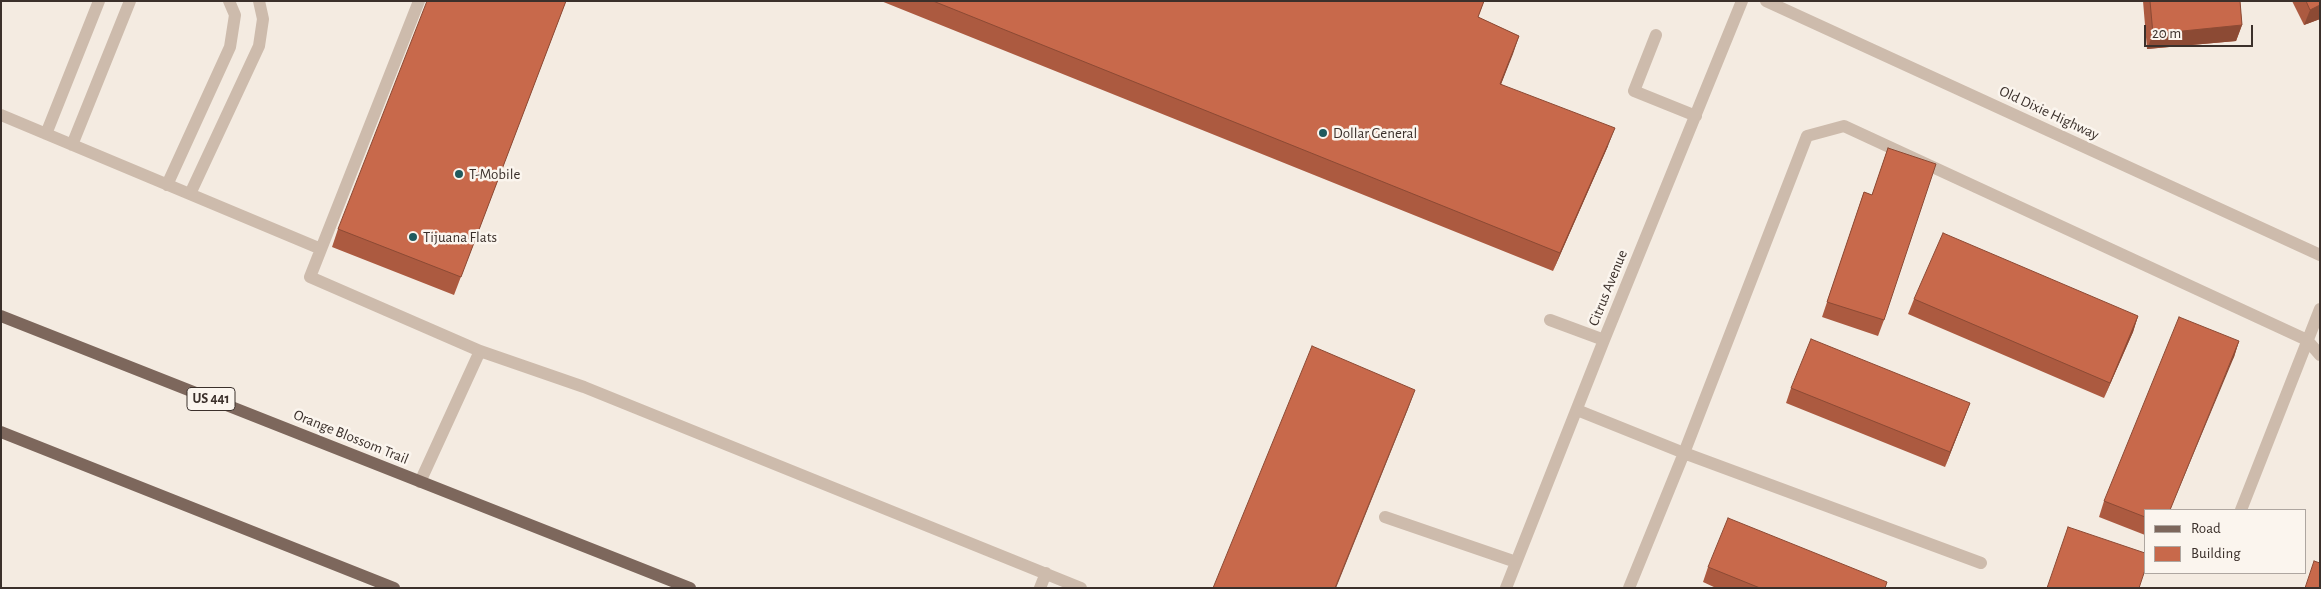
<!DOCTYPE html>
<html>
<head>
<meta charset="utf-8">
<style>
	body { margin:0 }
	#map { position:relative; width:2321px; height:589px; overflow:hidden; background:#f4ebe1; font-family:"Alegreya Sans",sans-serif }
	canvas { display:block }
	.frame { position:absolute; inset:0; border:2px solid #3b302b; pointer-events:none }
	.legend { position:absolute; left:2144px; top:509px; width:162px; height:65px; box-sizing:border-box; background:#fbf5ee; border:1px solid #aea6a0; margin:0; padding:6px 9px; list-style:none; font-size:15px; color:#3b302b }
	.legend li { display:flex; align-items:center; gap:10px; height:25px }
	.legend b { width:25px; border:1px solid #aea6a0 }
	.scale { position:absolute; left:2144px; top:25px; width:109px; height:22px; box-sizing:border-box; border:2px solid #3b302b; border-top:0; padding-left:6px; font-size:15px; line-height:18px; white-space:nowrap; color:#3b302b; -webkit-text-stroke:4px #fbf5ee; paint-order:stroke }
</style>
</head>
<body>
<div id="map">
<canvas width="2321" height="589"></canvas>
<div class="frame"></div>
<ul class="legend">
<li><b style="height:6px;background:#7d675c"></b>Road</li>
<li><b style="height:14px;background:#c8694b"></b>Building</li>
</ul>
<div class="scale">20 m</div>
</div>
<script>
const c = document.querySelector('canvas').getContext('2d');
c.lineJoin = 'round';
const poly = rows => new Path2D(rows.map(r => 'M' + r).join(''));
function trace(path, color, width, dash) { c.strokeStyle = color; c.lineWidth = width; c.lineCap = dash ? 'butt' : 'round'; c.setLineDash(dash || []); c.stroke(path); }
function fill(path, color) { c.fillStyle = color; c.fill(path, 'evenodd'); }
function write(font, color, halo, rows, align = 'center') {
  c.font = font + ' "Alegreya Sans",sans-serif'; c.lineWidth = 5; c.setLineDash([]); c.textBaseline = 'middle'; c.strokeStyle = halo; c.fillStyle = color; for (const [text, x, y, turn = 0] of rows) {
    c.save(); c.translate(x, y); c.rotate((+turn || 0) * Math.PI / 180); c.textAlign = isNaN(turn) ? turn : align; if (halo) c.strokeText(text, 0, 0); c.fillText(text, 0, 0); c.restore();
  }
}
const minor = poly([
	[419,1,310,277,480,351,584,387,1081,588],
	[1766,1,2320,255],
	[1656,35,1634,91,1696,116],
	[1,115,321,249],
	[46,134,99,1],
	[72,145,130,1],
	[167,185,230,47,235,15,229,1],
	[190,194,259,46,263,19,259,1],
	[1550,320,1604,340],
	[1577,410,1684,453,1981,563],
	[420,482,480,351],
	[2241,510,2320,309],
	[1385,517,1516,562],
	[1040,588,1046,573],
	[1506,588,1604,340,1742,1],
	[1629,588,1684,453,1807,136,1844,126,2307,340,2320,355]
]);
const major = poly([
	[1,316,690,588],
	[1,432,394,588]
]);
const wall = poly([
	[566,1,454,295,332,247,338,229],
	[881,1,1484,1,1478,17,1519,36,1501,84,1608,146,1553,271],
	[2143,1,2240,1,2242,25,2236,41,2147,49],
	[2292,1,2320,1,2320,19,2304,25],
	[1888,148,1884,320,1878,336,1822,317,1864,192,1872,195],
	[1914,299,2138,316,2133,332,2104,398,1908,314],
	[2239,341,2234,357,2145,510,2145,535,2099,517,2104,501],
	[1791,388,1970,403,1945,467,1786,403],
	[1708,567,1885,588,1716,588,1703,582]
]);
const shadedWall = poly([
	[2320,5,2320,19,2304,25,2310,10],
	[2242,25,2236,41,2147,49,2153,34],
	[1519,36,1513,54,1494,102,1500,84],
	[1615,128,1608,146,1553,271,1560,253],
	[2138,316,2133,332,2104,398,2110,383],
	[2239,341,2234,357,2170,510],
	[1415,390,1408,409,1336,588,1335,588],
	[1970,403,1964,419,1945,467,1950,452]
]);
const building = poly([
	[427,1,566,1,461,277,338,229,427,1],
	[933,1,1484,1,1478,17,1519,36,1500,84,1615,128,1560,253,933,1],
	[2150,1,2240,1,2242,25,2153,34,2150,1],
	[2306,1,2320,1,2320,5,2310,10,2306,1],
	[1888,148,1936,164,1884,320,1827,302,1864,192,1872,195,1888,148],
	[1943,233,2138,316,2110,383,1914,299,1943,233],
	[2179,317,2239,341,2170,510,2145,510,2145,517,2104,501,2179,317],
	[1811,339,1970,403,1950,452,1791,388,1811,339],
	[1312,346,1415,390,1335,588,1213,588,1312,346],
	[1728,518,1887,582,1885,588,1760,588,1708,567,1728,518],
	[2068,527,2145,553,2145,570,2139,588,2047,588,2068,527],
	[2314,561,2320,563,2320,588,2305,588,2314,561]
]);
const markers = [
	[1323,133,5,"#1f5a5e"],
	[459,174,5,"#1f5a5e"],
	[413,237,5,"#1f5a5e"]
];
const shields = [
	[211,399,48]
];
const shieldNames = [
	["US 441",211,399]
];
const streetNames = [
	["Old Dixie Highway",2049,113,25],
	["Citrus Avenue",1608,288,-68],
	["Orange Blossom Trail",351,437,22]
];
const poiNames = [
	["Dollar General",1333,133],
	["T-Mobile",469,174],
	["Tijuana Flats",423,237]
];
trace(minor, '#cdbbac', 12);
trace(major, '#7d675c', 12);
fill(wall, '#ac5a40');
fill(shadedWall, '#8c4a34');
fill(building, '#c8694b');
trace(building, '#8c4a34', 1);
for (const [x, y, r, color] of markers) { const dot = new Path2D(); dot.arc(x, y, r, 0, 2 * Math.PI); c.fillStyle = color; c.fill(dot); trace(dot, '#fbf5ee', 2); }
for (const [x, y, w] of shields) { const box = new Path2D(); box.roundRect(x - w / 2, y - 11.5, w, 23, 4); c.fillStyle = '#fbf5ee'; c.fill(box); trace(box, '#3b302b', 1); }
write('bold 14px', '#3b302b', null, shieldNames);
write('15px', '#3b302b', '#fbf5ee', streetNames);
write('15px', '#3b302b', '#fbf5ee', poiNames, 'left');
</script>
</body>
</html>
